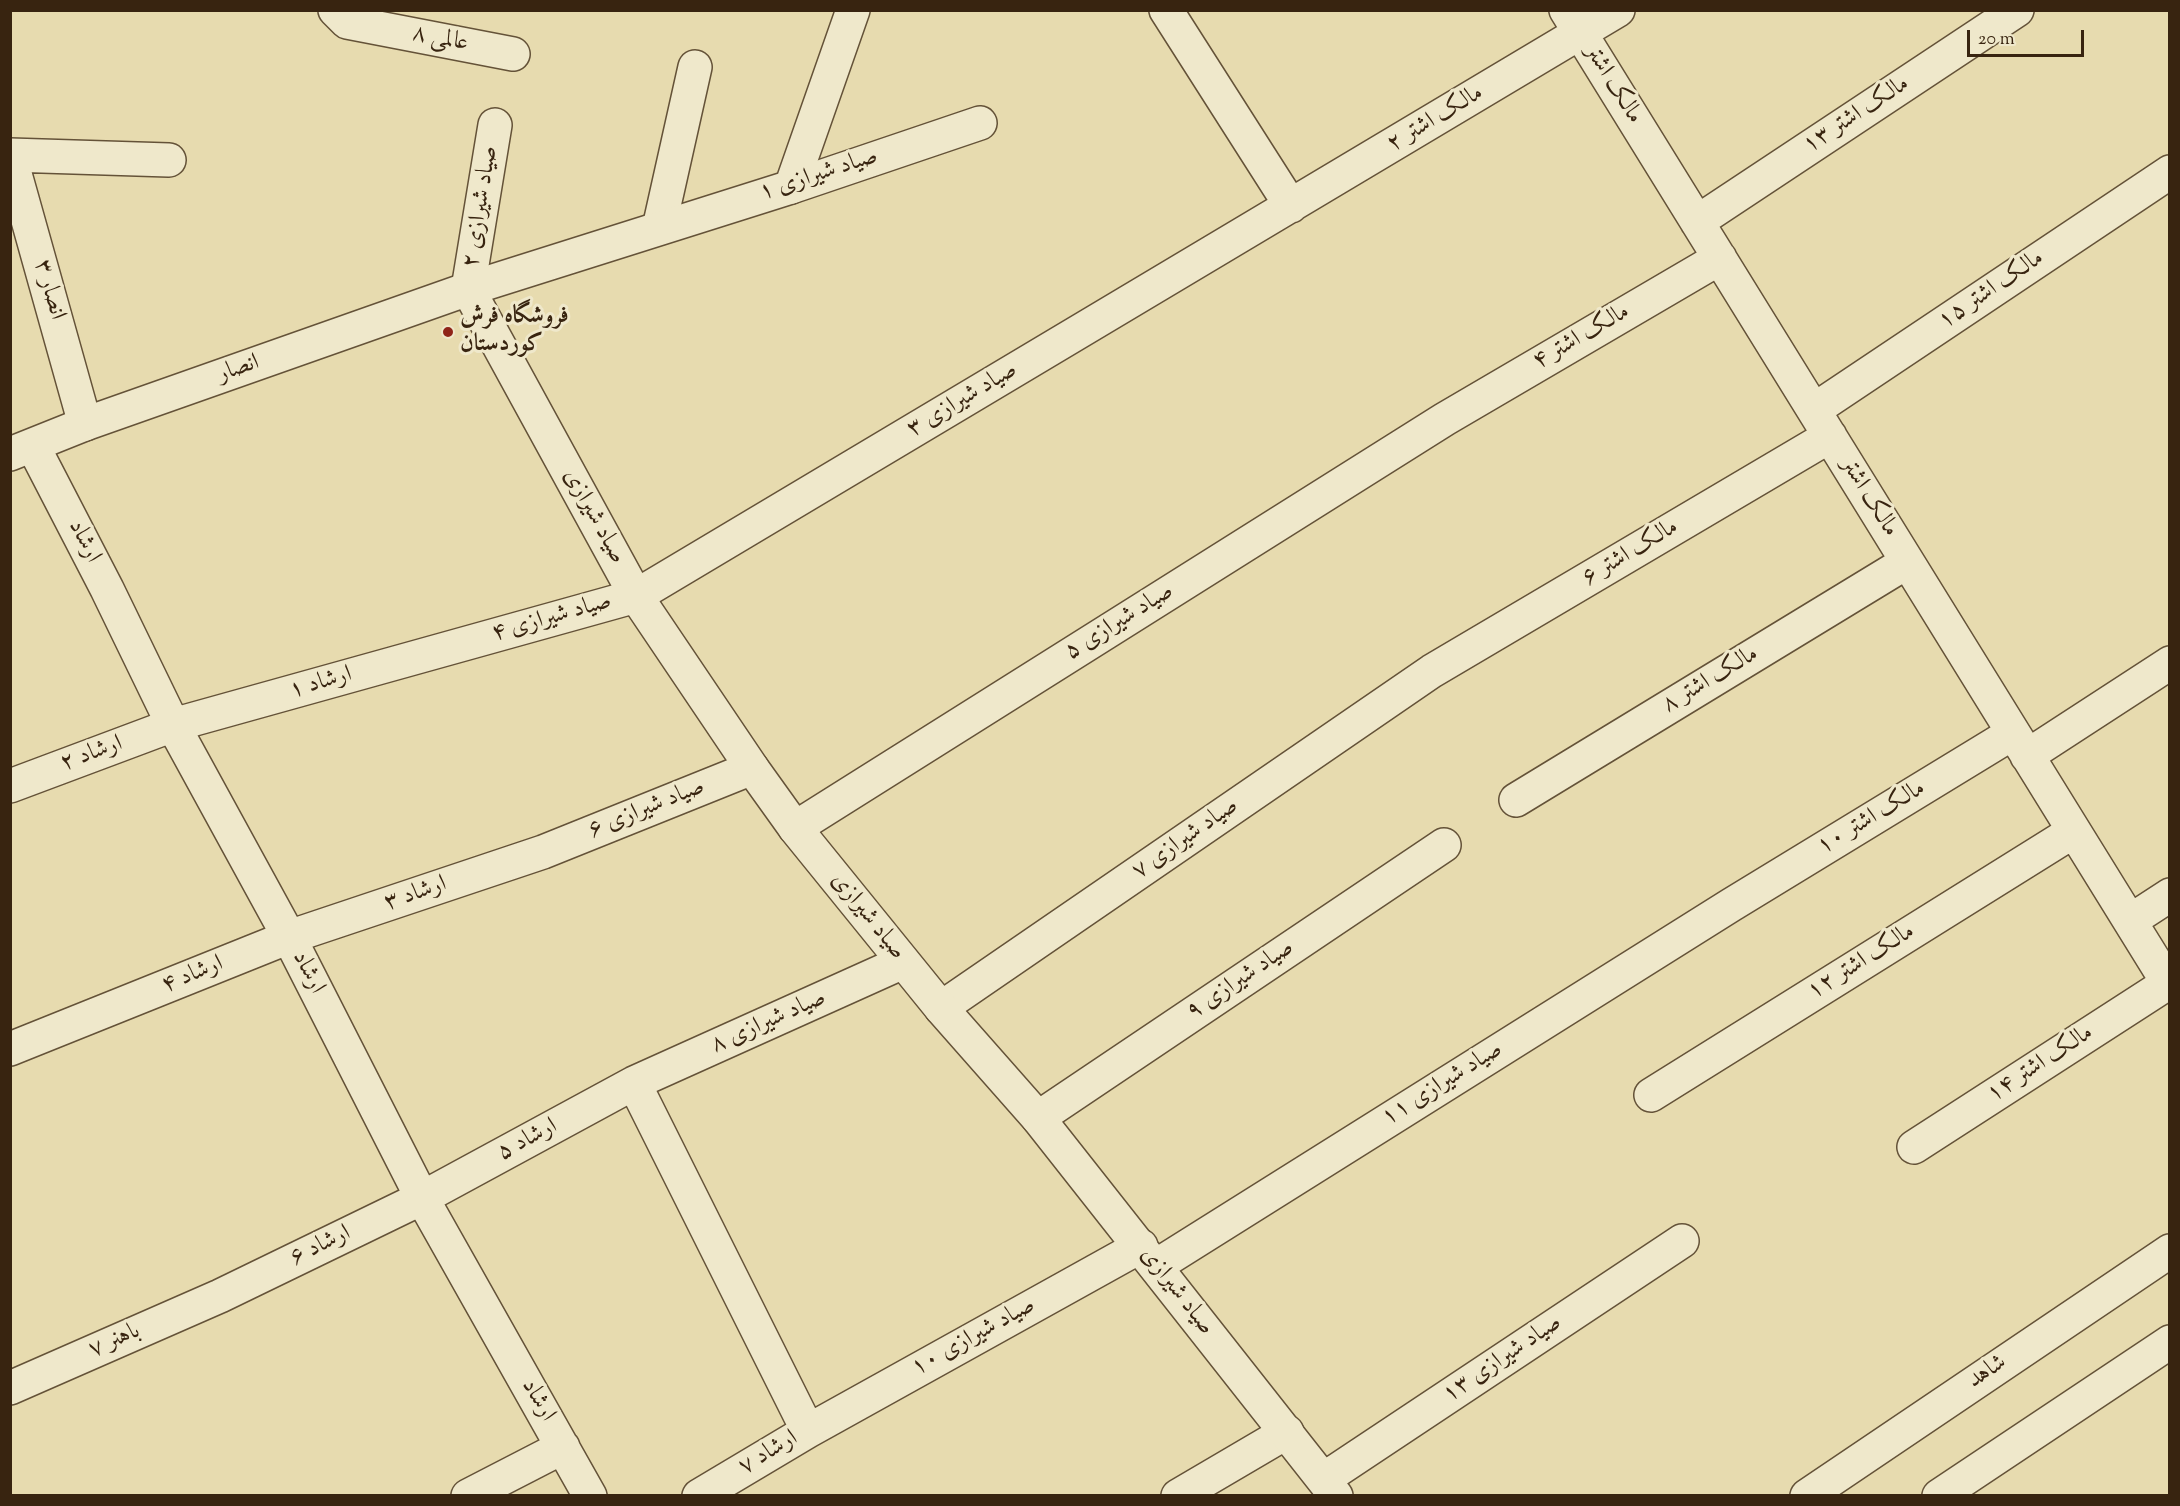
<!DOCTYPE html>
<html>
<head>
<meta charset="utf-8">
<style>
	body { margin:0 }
	#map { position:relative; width:2180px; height:1506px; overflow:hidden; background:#e7dbaf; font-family:"Sorts Mill Goudy",serif }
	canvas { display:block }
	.frame { position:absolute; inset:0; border:12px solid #382410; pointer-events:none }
	.scale { position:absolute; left:1967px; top:30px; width:117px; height:27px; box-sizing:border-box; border:3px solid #382410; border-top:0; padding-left:8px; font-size:18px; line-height:21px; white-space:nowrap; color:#382410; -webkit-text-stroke:4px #efe8cb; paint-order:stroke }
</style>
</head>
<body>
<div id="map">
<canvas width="2180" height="1506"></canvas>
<div class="frame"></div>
<div class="scale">20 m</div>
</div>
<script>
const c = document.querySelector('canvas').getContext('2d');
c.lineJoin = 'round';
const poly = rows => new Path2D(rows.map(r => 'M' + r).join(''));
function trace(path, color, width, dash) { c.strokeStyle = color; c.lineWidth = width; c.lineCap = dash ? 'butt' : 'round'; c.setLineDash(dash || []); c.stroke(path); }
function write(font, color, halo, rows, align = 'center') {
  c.font = font + ' "Sorts Mill Goudy",Amiri,serif'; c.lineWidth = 6; c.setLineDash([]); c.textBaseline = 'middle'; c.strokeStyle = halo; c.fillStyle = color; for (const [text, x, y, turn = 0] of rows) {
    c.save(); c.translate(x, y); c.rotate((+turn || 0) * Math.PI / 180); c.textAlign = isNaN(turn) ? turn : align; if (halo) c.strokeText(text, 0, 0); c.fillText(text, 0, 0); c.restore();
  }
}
const minor = poly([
	[335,10,347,22,513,54],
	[1166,10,1291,206],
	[1566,10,2170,986],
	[10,155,169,160],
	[10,156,85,424],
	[791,187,980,123],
	[1697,222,2017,10],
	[659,228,695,67],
	[468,289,495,125],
	[1814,410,2170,172],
	[33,446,107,589,173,725,289,937,422,1198,590,1496],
	[2027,756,2170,663],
	[10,786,173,725,636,596,1618,10],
	[1516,800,1907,562],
	[795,828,1445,419,1720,258],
	[2130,921,2170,895],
	[941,1008,1432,671,1830,436],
	[10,1049,289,937,543,852,752,768],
	[634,1083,808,1431],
	[1651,1095,2074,831],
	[1038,1118,1444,845],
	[1914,1147,2168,983],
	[1156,1266,1731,905,2013,733],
	[10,1388,220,1296,422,1198,634,1083,903,962],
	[1324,1479,1682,1241],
	[468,1496,563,1447],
	[699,1496,808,1431,1141,1246],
	[1178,1496,1287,1432]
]);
const tertiary = poly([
	[468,289,636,596,752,768,795,828,941,1008,1038,1118,1336,1496],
	[10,454,85,424,468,289,791,187,853,10],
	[1807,1496,2170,1251],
	[1939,1496,2170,1342]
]);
const markers = [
	[448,332,6,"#8f2418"]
];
const streetNames = [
	["عالمی ۸",440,40,11],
	["مالک اشتر",1612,85,58],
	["مالک اشتر ۱۳",1857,116,-33],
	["مالک اشتر ۲",1436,120,-31],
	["صیاد شیرازی ۱",819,176,-18],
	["صیاد شیرازی ۲",482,207,-81],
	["انصار ۳",48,290,74],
	["مالک اشتر ۱۵",1992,291,-34],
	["مالک اشتر ۴",1582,338,-30],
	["انصار",239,370,-19],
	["صیاد شیرازی ۳",963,401,-31],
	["مالک اشتر",1868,498,58],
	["صیاد شیرازی",593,517,61],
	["ارشاد",83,542,63],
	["مالک اشتر ۶",1631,554,-31],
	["صیاد شیرازی ۴",552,619,-16],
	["صیاد شیرازی ۵",1120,623,-32],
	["مالک اشتر ۸",1711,681,-31],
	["ارشاد ۱",321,684,-16],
	["ارشاد ۲",92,755,-20],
	["صیاد شیرازی ۶",647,810,-22],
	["مالک اشتر ۱۰",1872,819,-31],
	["صیاد شیرازی ۷",1186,840,-35],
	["ارشاد ۳",416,895,-19],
	["صیاد شیرازی",867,917,51],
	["مالک اشتر ۱۲",1862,963,-32],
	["ارشاد",307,973,63],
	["ارشاد ۴",193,976,-22],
	["صیاد شیرازی ۹",1241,981,-34],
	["صیاد شیرازی ۸",769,1023,-24],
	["مالک اشتر ۱۴",2041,1065,-33],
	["صیاد شیرازی ۱۱",1443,1085,-32],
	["ارشاد ۵",528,1141,-28],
	["ارشاد ۶",321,1247,-26],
	["صیاد شیرازی",1176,1292,52],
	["صیاد شیرازی ۱۰",974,1338,-29],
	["باهنر ۷",115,1342,-24],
	["صیاد شیرازی ۱۳",1503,1360,-34],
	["شاهد",1988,1373,-34],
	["ارشاد",537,1401,60],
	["ارشاد ۷",769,1454,-31]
];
const poiNames = [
	["فروشگاه فرش",460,318],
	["کوردستان",460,346]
];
trace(minor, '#645238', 36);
trace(tertiary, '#645238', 36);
trace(minor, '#efe8cb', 33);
trace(tertiary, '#efe8cb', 33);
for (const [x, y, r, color] of markers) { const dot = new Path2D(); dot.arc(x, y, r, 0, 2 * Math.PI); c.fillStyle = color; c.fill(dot); trace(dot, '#efe8cb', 2); }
write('24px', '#382410', '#efe8cb', streetNames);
write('bold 24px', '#382410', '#efe8cb', poiNames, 'left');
</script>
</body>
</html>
